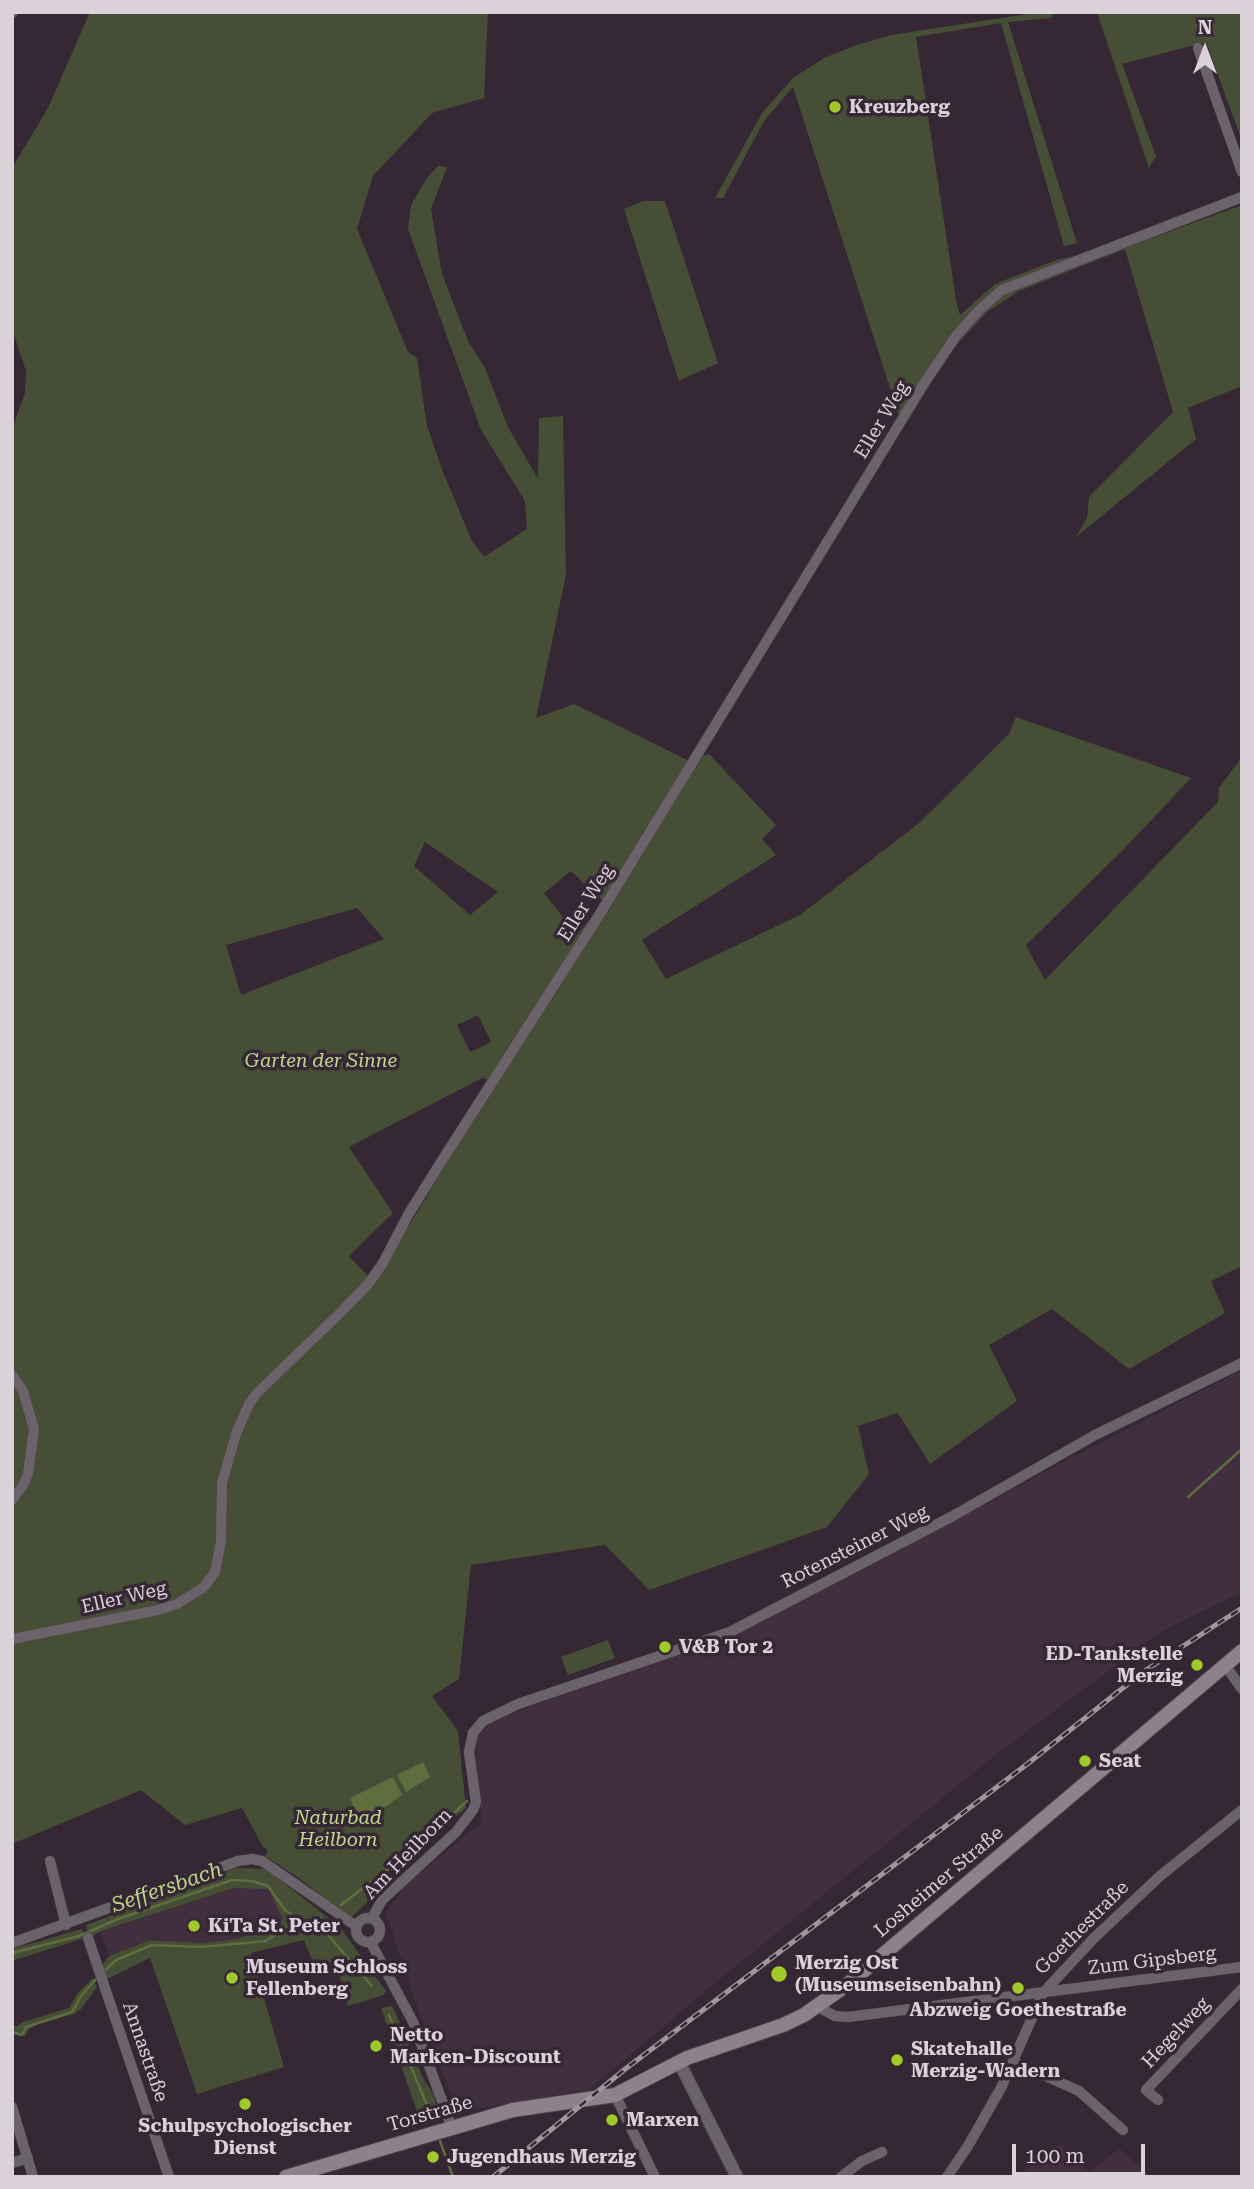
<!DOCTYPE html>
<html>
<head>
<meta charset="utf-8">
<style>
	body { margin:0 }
	#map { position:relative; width:1254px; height:2189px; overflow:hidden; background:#352734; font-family:"Roboto Serif",serif }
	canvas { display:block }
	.frame { position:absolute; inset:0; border:14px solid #dad1d9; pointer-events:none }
	.north { position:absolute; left:1170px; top:14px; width:70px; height:70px; -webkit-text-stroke:5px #352734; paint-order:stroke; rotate:0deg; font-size:19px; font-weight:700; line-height:28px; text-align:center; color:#dad1d9 }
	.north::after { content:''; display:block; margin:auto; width:24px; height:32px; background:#dad1d9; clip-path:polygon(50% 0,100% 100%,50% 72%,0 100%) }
	.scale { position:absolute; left:1012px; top:2144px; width:133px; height:32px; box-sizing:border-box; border:4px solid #dad1d9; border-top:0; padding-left:9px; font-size:21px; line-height:24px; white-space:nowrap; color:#dad1d9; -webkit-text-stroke:5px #352734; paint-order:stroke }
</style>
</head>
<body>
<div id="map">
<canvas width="1254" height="2189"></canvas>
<div class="frame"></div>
<div class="north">N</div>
<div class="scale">100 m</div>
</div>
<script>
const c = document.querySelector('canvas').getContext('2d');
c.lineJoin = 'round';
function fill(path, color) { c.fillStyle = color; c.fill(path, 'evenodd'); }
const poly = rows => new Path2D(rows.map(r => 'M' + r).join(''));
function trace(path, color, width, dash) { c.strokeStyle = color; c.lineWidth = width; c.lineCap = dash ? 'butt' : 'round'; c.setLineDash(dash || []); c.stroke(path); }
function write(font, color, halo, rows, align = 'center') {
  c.font = font + ' "Roboto Serif",serif'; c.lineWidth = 7; c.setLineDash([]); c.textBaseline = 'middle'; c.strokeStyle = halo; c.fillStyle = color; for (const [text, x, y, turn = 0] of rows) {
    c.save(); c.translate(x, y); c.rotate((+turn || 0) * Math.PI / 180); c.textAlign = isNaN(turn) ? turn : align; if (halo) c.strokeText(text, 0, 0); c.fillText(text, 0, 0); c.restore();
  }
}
const built = poly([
	[1242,1370,1242,1592,1162,1631,993,1757,715,1983,590,2089,458,2112,419,2012,386,1913,404,1886,482,1822,476,1761,477,1736,493,1720,722,1638,941,1528,1068,1459],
	[234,1888,269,1888,284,1920,238,1939,202,1943,151,1939,109,1956,100,1932],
	[1061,2143,1089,2172,1119,2148,1152,2177,1017,2177]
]);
const green = poly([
	[90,12,488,12,484,98,432,113,373,176,357,229,408,352,417,358,427,426,443,472,472,541,484,557,527,529,525,501,481,430,408,229,411,205,427,178,438,166,447,167,431,209,442,274,468,341,485,368,508,427,538,479,539,418,563,416,566,575,536,718,574,704,689,761,709,754,776,825,762,839,776,855,642,940,666,979,800,915,919,823,1009,734,1016,717,1191,778,1122,851,1026,945,1045,980,1218,802,1219,788,1242,757,1242,1266,1211,1281,1225,1313,1129,1369,1052,1309,989,1345,1017,1401,930,1464,898,1413,858,1426,869,1474,827,1527,649,1590,605,1545,471,1565,459,1679,432,1696,458,1731,466,1808,384,1875,389,1881,353,1916,346,1915,299,1878,265,1856,268,1850,263,1847,242,1808,185,1825,141,1790,12,1844,12,429,25,393,26,371,12,329,12,168,48,108],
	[425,842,498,892,470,915,414,866],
	[571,871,604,902,577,935,544,893],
	[357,908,384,939,241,995,226,945],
	[478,1015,491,1042,470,1052,457,1025],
	[482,1078,496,1081,417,1213,371,1279,349,1256,393,1213,349,1147],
	[1041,12,1054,12,1051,18,1008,22,1077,243,1064,246,1001,23,916,37,956,300,960,315,995,284,1059,259,1125,248,1242,205,1242,386,1188,408,1196,439,1076,537,1087,518,1089,497,1173,412,1125,249,1019,291,987,312,958,343,920,396,902,425,793,87,764,121,723,198,715,198,762,113,793,78,824,58,857,45,891,35],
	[1097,12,1242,12,1242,141,1206,42,1122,64,1156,156,1149,168],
	[644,201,665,201,718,363,679,381,624,209],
	[608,1640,615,1658,568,1675,561,1657],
	[236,1868,266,1869,340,1927,386,1991,384,1995,348,2006,337,1968,321,1972,317,1959,312,1960,304,1940,251,1953,284,2067,197,2094,150,1958,105,1980,101,1971,103,1964,109,1956,150,1940,202,1943,238,1939,283,1920,269,1889,234,1888,101,1931,89,1938,86,1925,113,1915,117,1910],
	[82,1929,85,1938,12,1961,12,1949],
	[93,1978,97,1987,81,2009,74,2014,40,2023,28,2030,25,2036,12,2034,12,2026,17,2026,23,2022,69,2008,77,1994],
	[391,2006,394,2009,424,2080,434,2095,436,2105,434,2113,430,2119,421,2123,381,2008]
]);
const water = poly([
	[423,1762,430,1777,406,1792,397,1775],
	[393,1777,402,1795,361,1824,350,1798]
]);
const stream = poly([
	[1188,1497,1242,1449],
	[341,1905,419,1845,467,1801],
	[316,1921,372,1986],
	[12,1953,79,1936,118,1919,232,1880,252,1881,268,1886,285,1910,298,1919,316,1921,321,1918],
	[103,1972,116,1960,152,1945,202,1947,266,1941,298,1919],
	[389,2015,433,2119],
	[12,2032,22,2035,26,2027,72,2012,81,1996,98,1977],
	[440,2141,453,2177]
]);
const minor = poly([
	[12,13,13,12],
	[1198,48,1242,172],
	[12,1375,23,1391,34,1429,28,1474,22,1487,12,1500],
	[12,1639,158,1610,177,1604,204,1587,215,1572,221,1541,222,1483,236,1434,249,1404,257,1393,340,1313,369,1283,383,1263,408,1215,443,1159,598,917,925,382,956,336,979,310,1002,290,1242,197],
	[1225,1665,1242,1689],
	[50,1861,66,1925],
	'356 1930a12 12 0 1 1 24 0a12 12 0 1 1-24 0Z',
	[372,1918,382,1900,456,1832,473,1810,476,1802,469,1752,473,1733,483,1721,518,1704,730,1632,951,1517,1095,1435,1242,1363],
	[88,1938,169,2177],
	[12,1943,238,1861,252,1859,262,1861,356,1926],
	[371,1943,413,2022,452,2128],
	[818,2007,835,2016,848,2017,1242,1967],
	[1014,2062,1079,2091,1123,2130],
	[615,2095,655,2177],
	[1158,2100,1146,2090,1242,1989],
	[12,2107,33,2177],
	[12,2163,28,2158],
	[841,2177,862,2161,882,2152],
	[947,2177,968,2146,1001,2088,1043,1993,1094,1938,1160,1876,1242,1810]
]);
const tertiary = poly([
	[679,2062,737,2177]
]);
const secondary = poly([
	[286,2177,513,2110,615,2095,687,2058,783,2025,804,2015,848,1984,1242,1651]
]);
const rail = poly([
	[493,2177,624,2070,1026,1765,1143,1672,1242,1608]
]);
const markers = [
	[835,107,7,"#a1c92a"],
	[665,1647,7,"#a1c92a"],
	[1197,1665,7,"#a1c92a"],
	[1085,1761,7,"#a1c92a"],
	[194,1926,7,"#a1c92a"],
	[779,1974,9,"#a1c92a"],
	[232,1978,7,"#a1c92a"],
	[1018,1988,7,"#a1c92a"],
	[376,2046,7,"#a1c92a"],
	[897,2060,7,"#a1c92a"],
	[245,2104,7,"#a1c92a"],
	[612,2120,7,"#a1c92a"],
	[433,2157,7,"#a1c92a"]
];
const poiNames = [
	["Kreuzberg",849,107],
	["V&B Tor 2",679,1647],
	["ED-Tankstelle",1183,1654,"right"],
	["Merzig",1183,1676,"right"],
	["Seat",1099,1761],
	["KiTa St. Peter",208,1926],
	["Merzig Ost",795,1963],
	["(Museumseisenbahn)",795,1985],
	["Museum Schloss",246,1967],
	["Fellenberg",246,1989],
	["Abzweig Goethestraße",1018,2010,"center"],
	["Netto",390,2035],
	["Marken-Discount",390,2057],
	["Skatehalle",911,2049],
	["Merzig-Wadern",911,2071],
	["Marxen",626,2120],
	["Schulpsychologischer",245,2126,"center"],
	["Dienst",245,2148,"center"],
	["Jugendhaus Merzig",447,2157]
];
const streetNames = [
	["Eller Weg",882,420,-59],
	["Eller Weg",586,903,-58],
	["Rotensteiner Weg",855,1547,-27],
	["Eller Weg",124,1598,-13],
	["Am Heilborn",408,1854,-46],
	["Losheimer Straße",939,1882,-40],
	["Goethestraße",1082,1928,-45],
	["Zum Gipsberg",1152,1961,-7],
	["Hegelweg",1176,2033,-47],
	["Annastraße",145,2052,71],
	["Torstraße",430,2114,-16]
];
const parkNames = [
	["Garten der Sinne",321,1061],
	["Naturbad",338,1818],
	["Heilborn",338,1840]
];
const waterNames = [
	["Seffersbach",167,1888,-19]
];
fill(built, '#412e3f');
fill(green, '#464f35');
fill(water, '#5f6e3f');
trace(stream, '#5f6e3f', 2.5);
trace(minor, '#4f424e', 11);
trace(tertiary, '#4f424e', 14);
trace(secondary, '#4f424e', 16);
trace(minor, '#6a6369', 10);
trace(tertiary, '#6a6369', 12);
trace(secondary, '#8d818c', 14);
trace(rail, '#a0959f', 5);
trace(rail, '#352734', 2.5, [8]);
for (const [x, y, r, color] of markers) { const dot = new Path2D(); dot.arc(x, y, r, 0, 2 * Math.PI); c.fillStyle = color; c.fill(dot); trace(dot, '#352734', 2.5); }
write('bold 19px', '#dad1d9', '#352734', poiNames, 'left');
write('19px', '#dad1d9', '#352734', streetNames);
write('italic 19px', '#c0d98e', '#352734', parkNames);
write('italic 21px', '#bbd48a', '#352734', waterNames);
</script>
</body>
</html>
